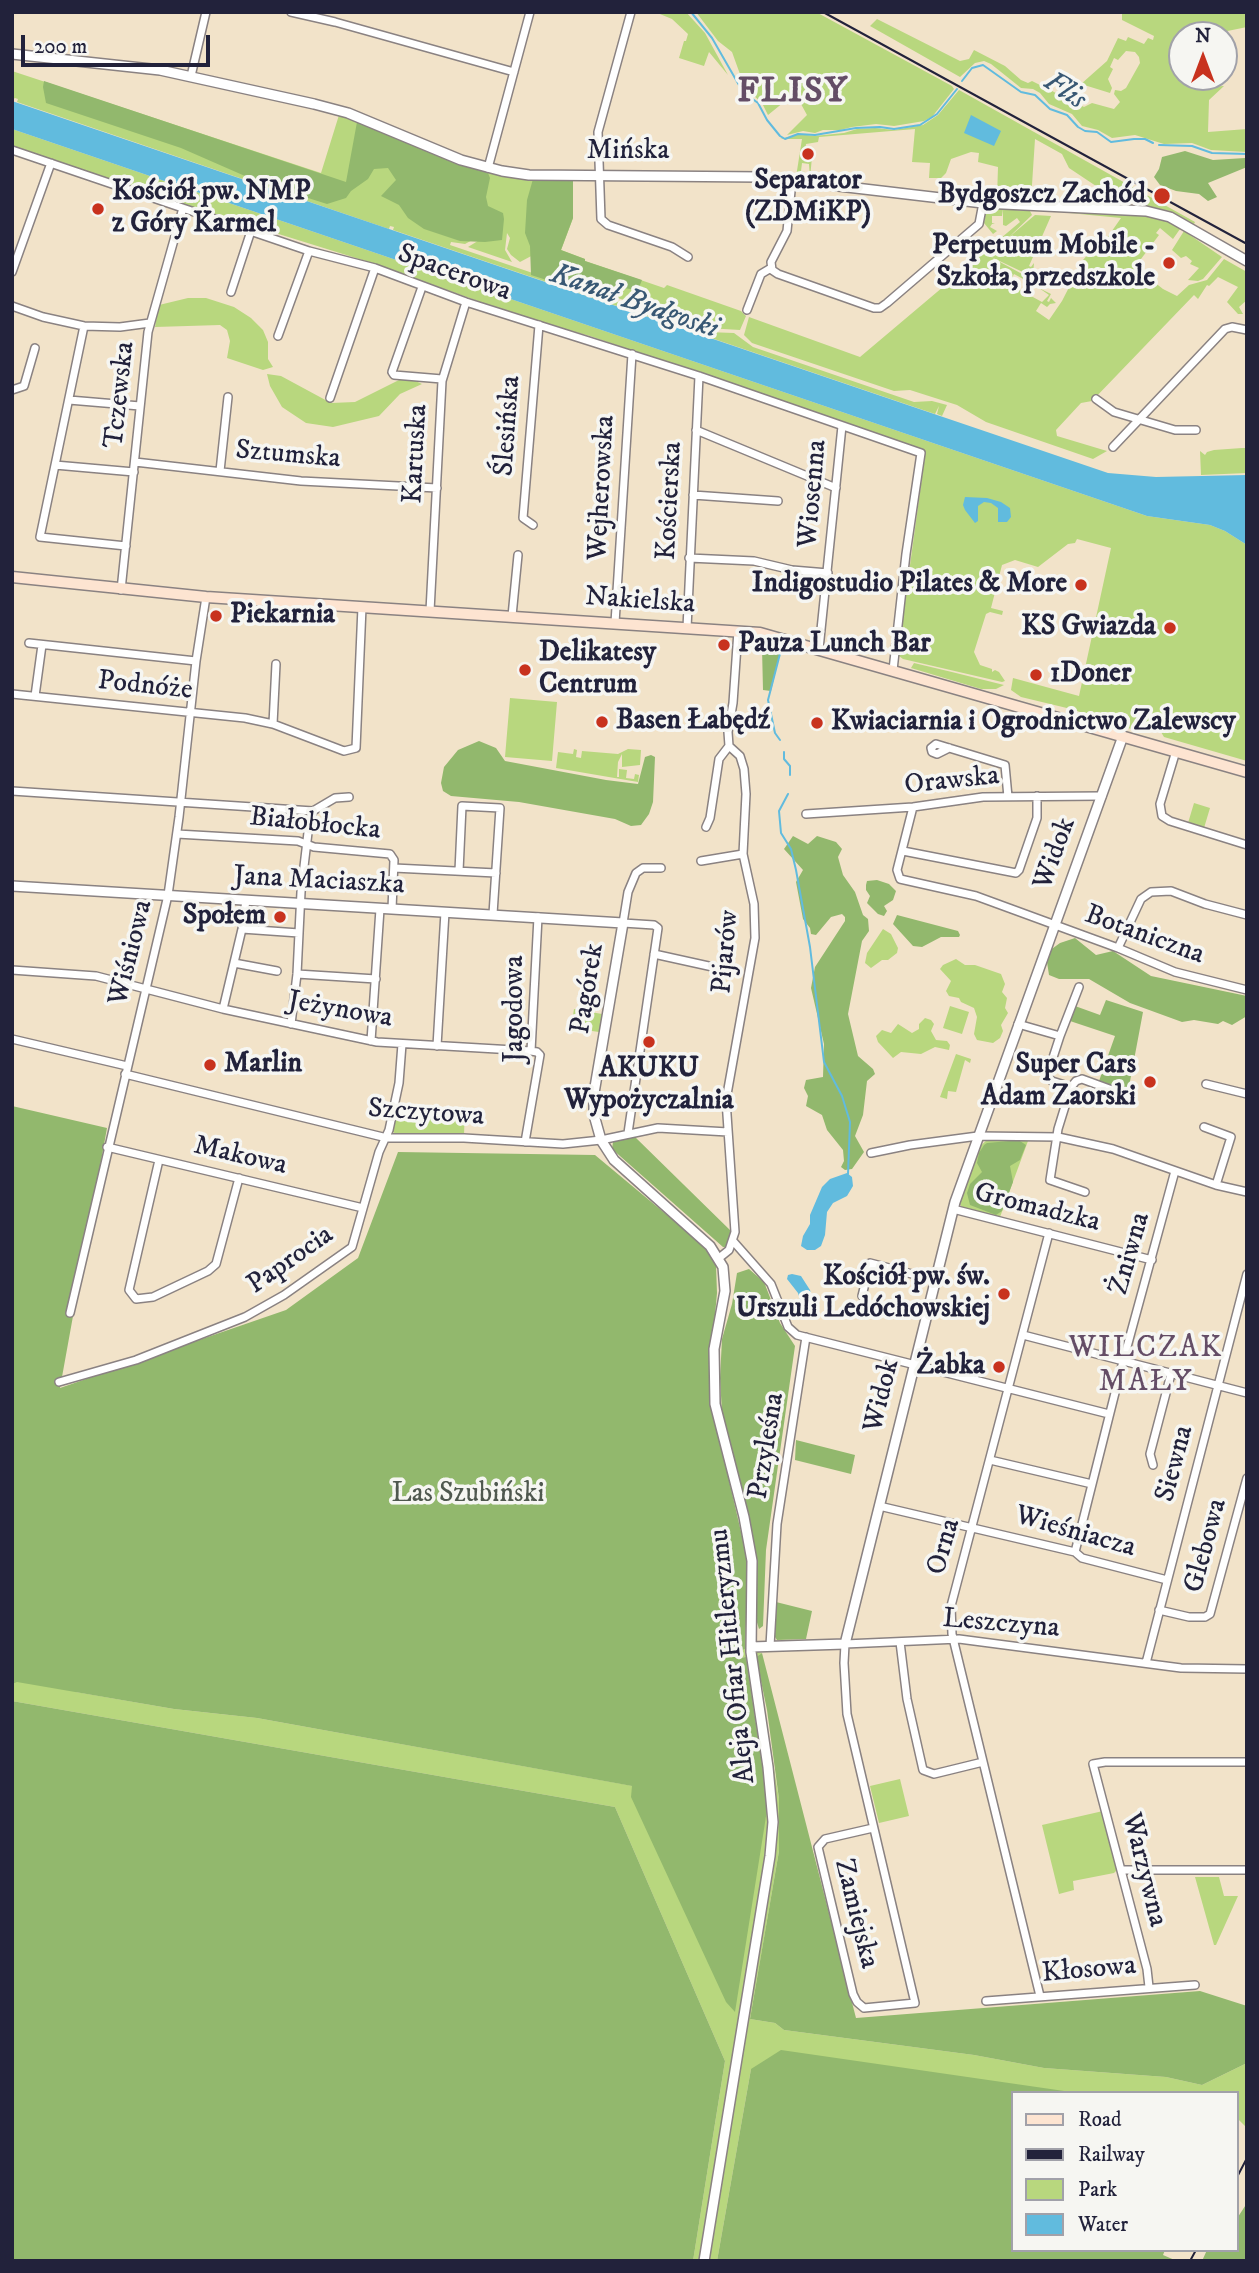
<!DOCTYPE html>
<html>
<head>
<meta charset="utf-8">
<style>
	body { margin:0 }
	#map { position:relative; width:1259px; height:2273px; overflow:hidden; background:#f2e3c9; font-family:"IM FELL DW Pica",serif }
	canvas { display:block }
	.frame { position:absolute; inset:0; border:14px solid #22223b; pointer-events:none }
	.legend { position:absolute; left:1011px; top:2091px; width:228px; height:161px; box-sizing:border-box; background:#f6f6f2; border:2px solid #a1a1a9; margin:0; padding:9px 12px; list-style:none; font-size:21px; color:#22223b }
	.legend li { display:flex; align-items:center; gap:14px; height:35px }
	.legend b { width:35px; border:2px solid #a1a1a9 }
	.north { position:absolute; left:1168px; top:21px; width:70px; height:70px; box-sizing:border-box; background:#f6f6f2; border:2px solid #a1a1a9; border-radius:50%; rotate:0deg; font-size:19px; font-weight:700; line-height:28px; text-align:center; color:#22223b }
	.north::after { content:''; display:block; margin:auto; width:24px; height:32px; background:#c8321e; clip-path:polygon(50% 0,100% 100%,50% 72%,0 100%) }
	.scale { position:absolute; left:21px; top:35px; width:189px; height:32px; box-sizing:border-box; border:4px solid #22223b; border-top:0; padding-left:9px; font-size:21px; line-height:24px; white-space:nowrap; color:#22223b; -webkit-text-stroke:5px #f6f6f2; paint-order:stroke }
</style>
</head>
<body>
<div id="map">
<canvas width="1259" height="2273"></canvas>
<div class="frame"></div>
<ul class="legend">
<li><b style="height:9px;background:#fde4d1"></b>Road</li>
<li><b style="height:9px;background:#22223b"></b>Railway</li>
<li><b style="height:19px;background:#b8d77e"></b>Park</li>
<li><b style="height:19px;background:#61bbde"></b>Water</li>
</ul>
<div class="north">N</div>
<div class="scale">200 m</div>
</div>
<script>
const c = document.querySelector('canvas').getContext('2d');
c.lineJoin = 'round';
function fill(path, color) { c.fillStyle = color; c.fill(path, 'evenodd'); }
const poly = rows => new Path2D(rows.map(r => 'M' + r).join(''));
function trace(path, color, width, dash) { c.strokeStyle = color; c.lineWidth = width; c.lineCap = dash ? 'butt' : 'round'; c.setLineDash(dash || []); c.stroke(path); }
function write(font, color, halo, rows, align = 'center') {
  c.font = font + ' "IM FELL DW Pica",serif'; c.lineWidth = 7; c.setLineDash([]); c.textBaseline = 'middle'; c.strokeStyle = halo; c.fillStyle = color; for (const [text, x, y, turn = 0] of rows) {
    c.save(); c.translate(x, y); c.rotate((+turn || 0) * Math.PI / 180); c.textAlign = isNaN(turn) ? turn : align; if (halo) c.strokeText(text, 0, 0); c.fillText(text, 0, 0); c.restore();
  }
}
const green = poly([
	[655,12,686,12,705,33,728,75,709,52,704,66,679,58,684,41,686,41,688,34,672,19],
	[696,12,816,12,952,86,954,89,932,117,924,121,894,126,876,124,852,127,840,130,823,130,815,133,803,131,787,135,807,115,801,104,789,98,768,115,762,103,745,88,732,52,718,41],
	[1122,12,1247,12,1247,27,1208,35,1182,35,1182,77,1204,77,1205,87,1224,86,1209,100,1208,132,1247,129,1247,152,1211,150,1192,143,1164,144,1135,135,1112,138,1098,130,1082,126,1072,114,1049,104,1040,93,1033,89,1021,88,991,64,984,61,975,63,960,77,870,26,877,19,960,61,969,59,974,50,1005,66,1021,80,1028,83,1032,81,1084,107,1092,103,1114,109,1120,102,1114,94,1115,90,1121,91,1126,88,1140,63,1139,57,1135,52,1126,51,1118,60,1114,58,1110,67,1113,69,1108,79,1112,88,1110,93,1081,84,1107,61,1118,38,1126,41,1128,37,1144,44,1148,38,1153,40,1154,36,1122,20],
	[12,71,321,173,339,115,476,170,513,178,573,180,573,218,561,250,585,259,585,261,664,288,667,285,741,311,746,316,740,330,707,328,570,282,535,254,520,262,511,255,507,249,510,238,507,233,505,250,512,262,468,247,481,239,476,238,465,244,451,242,450,245,707,332,734,333,753,347,914,402,932,401,947,405,942,416,937,414,939,406,935,414,393,230,394,227,390,226,389,229,17,102,18,99,15,98,12,100],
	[959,90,1195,222,1194,224,1170,211,1147,207,1146,202,1134,195,1132,198,1099,188,1069,168,1062,154,1035,139,1031,200,997,198,998,167,978,162,979,153,971,152,951,159,946,173,941,178,929,178,930,163,912,162,915,129,819,137,818,142,806,144,805,150,812,157,810,178,809,164,802,163,801,171,805,172,805,178,796,177,802,139,780,139,800,134,814,136,844,133,857,129,875,128,894,130,923,125,938,115],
	[12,129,1147,516,1210,525,1225,531,1247,545,1247,761,1164,737,1161,732,1163,721,1156,719,1153,728,1143,733,1071,709,1021,697,1011,690,1013,678,1079,696,1111,548,1077,539,1075,543,1068,544,1038,567,1015,560,1002,565,991,608,1003,611,1002,615,990,612,986,614,974,652,980,665,992,669,992,672,995,670,999,672,1005,681,1002,682,903,659,899,656,899,646,925,455,896,442,590,336,528,319,372,263,198,209,12,146],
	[986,208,987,208,1029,211,1030,211,1032,215,1008,238,1035,215,1051,216,1029,266,1031,267,1034,263,1033,274,1029,275,989,256,1035,281,1033,284,1023,284,1025,280,1014,274,1009,284,1042,302,1049,295,1039,288,1051,294,1047,301,1049,302,1051,298,1056,303,1050,304,1047,307,1041,303,1036,311,1049,320,1062,301,1083,260,1090,252,1100,248,1121,218,1069,213,1144,216,1172,223,1180,229,1173,239,1160,228,1156,233,1159,235,1135,267,1163,289,1177,296,1189,285,1207,280,1224,259,1247,272,1247,300,1239,307,1243,314,1238,314,1227,302,1238,287,1218,277,1209,286,1207,285,1198,299,1194,295,1092,401,1081,403,1056,430,1057,436,1107,451,1093,459,986,422,957,405,910,390,894,391,752,343,744,335,749,317,860,357,1020,222,1017,218,1006,226,1003,225,1003,209,1002,216,992,216,992,223,995,224,992,224,990,227,997,231,993,234,984,223],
	[1184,231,1222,257,1203,279,1198,281,1188,280,1199,268,1190,264,1192,261,1186,256,1181,258,1172,250],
	[188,298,206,298,234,307,251,318,263,330,268,342,268,359,273,367,263,370,227,358,230,341,227,330,220,325,155,327,159,305],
	[267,374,281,376,331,403,355,402,401,379,411,379,422,384,400,394,379,416,333,427,306,423,282,407,270,386],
	[1242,448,1247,448,1247,473,1201,475,1200,451,1205,455,1207,452,1214,450],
	[914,663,956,673,1004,685,996,689,981,689,911,668],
	[510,698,557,702,552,761,505,757],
	[574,749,577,750,576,757,581,758,582,751,618,754,628,749,641,750,640,765,622,767,622,754,618,762,617,777,619,777,619,769,627,770,626,778,634,779,635,774,639,775,638,782,556,768,558,752,573,754],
	[1194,803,1210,808,1204,828,1188,823],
	[883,929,891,934,898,948,897,953,888,960,882,960,871,968,865,963,867,953],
	[956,959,965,965,975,965,1001,974,1005,984,1002,992,1007,998,1005,1008,1008,1013,1001,1025,1003,1031,1000,1038,993,1043,977,1040,974,1034,977,1017,974,1008,961,1002,959,998,949,996,946,991,951,981,940,969,943,965],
	[950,1006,969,1012,962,1034,943,1028],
	[574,1009,602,1014,599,1032,571,1028],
	[925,1018,931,1020,934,1024,931,1031,936,1040,947,1041,950,1045,949,1050,935,1047,921,1054,901,1052,893,1058,878,1042,876,1036,882,1030,891,1033,898,1024,912,1033,919,1029,919,1024],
	[956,1054,971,1059,970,1063,965,1060,956,1092,948,1091,947,1099,940,1097],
	[465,1108,464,1135,397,1135,392,1131,396,1110],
	[987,1140,1028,1141,1000,1217,962,1208,960,1204,979,1147],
	[12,1370,76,1692,174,1709,257,1718,633,1786,759,1851,768,1804,746,1657,739,1658,738,1651,745,1649,762,1653,756,1657,779,1799,779,1851,750,2019,775,2023,784,2030,974,2055,1044,2068,1166,2077,1202,2085,1247,2063,1247,2128,1236,2117,1236,2093,1078,2093,751,2069,717,2261,693,2261,725,2061,615,1807,12,1701],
	[900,1779,909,1816,879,1823,870,1786],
	[1103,1811,1118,1869,1114,1873,1073,1881,1074,1890,1059,1894,1042,1825],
	[1195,1877,1219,1877,1224,1896,1238,1896,1216,1945,1214,1945]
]);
const forest = poly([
	[44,81,346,182,357,122,456,164,488,173,490,178,486,197,488,206,503,213,504,219,502,240,485,242,460,241,424,229,408,218,399,205,381,196,396,180,388,168,374,169,368,179,351,191,346,198,327,204,261,183,181,148,46,103,43,87],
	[1185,151,1213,160,1245,158,1247,167,1208,183,1217,197,1208,201,1199,194,1176,191,1160,185,1154,177,1159,169,1162,157],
	[533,179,573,180,573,218,561,250,585,259,585,261,642,280,638,290,601,285,587,293,531,275,530,246,525,233,527,200],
	[748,637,782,645,771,691,763,690,762,648,744,645,745,638],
	[479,741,496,748,505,761,606,780,638,784,645,757,651,755,655,757,653,802,649,814,641,825,631,826,615,819,519,802,451,796,443,791,441,783,444,767,458,750],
	[793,836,808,844,817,836,836,842,842,849,838,857,843,875,855,892,863,915,868,919,869,931,862,941,848,1014,858,1056,873,1069,875,1074,867,1081,863,1115,855,1136,864,1152,852,1169,845,1170,841,1167,844,1161,843,1150,827,1130,822,1115,806,1106,808,1096,804,1088,806,1080,823,1077,824,1044,811,988,815,967,845,921,845,917,842,914,831,917,816,935,811,934,810,928,803,919,796,882,803,870,784,849],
	[877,880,889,884,896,891,893,900,884,906,887,911,884,916,878,914,867,903,870,896,866,890,866,885,867,881],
	[897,915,958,931,960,935,959,937,941,937,922,947,913,946,893,924],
	[1075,938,1096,955,1113,951,1151,976,1247,996,1247,1016,1232,1025,1223,1021,1218,1024,1194,1020,1182,1022,1130,1003,1089,979,1059,979,1049,975,1047,962,1049,951,1060,943],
	[1106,1000,1143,1012,1128,1092,1099,1081,1115,1036,1070,1021,1075,1006,1100,1015],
	[12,1106,107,1128,60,1388,286,1310,358,1258,398,1152,595,1155,703,1245,716,1265,717,1293,711,1359,712,1407,748,1562,755,1559,753,1539,722,1413,720,1378,722,1339,732,1304,737,1273,749,1269,764,1282,780,1323,795,1346,766,1550,763,1626,759,1629,756,1619,755,1561,748,1563,745,1649,738,1652,739,1658,746,1657,768,1804,735,2012,726,2002,631,1797,632,1786,257,1718,174,1709,17,1682,12,1684],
	[634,1136,733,1233,726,1247,723,1247,612,1149,613,1142],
	[1009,1141,1020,1141,1026,1145,1020,1160,1010,1166,1013,1182,1002,1211,996,1215,970,1205,967,1193,970,1184,982,1172,977,1163,979,1153,984,1145,987,1143],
	[796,1440,855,1455,851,1474,795,1460],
	[776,1602,812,1611,806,1639,777,1640,775,1637],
	[762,1653,856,2018,1200,1991,1247,2006,1247,2063,1202,2085,1166,2077,1044,2068,974,2055,784,2030,775,2023,750,2019,779,1851,779,1799,767,1710,756,1657],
	[12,1701,615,1807,725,2061,693,2261,12,2261],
	[781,2050,1078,2093,1012,2093,1012,2250,1165,2250,1163,2255,1177,2261,717,2261,751,2069],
	[1247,2203,1247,2261,1202,2261,1207,2250,1236,2250,1236,2220]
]);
const water = poly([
	[12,101,1108,473,1156,477,1247,475,1247,545,1225,531,1210,525,1147,516,12,129],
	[971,115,1001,131,994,146,964,133],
	[965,497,987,498,1001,502,1010,508,1011,517,1007,522,998,522,998,508,991,503,984,502,978,506,978,521,975,523,965,510,963,505],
	[847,1173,852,1177,853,1186,847,1196,833,1203,827,1212,825,1235,821,1246,815,1250,807,1250,801,1246,803,1236,810,1224,810,1215,822,1187,830,1179],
	[792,1274,801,1276,810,1290,813,1301,808,1312,803,1309,798,1293,787,1279,788,1275]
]);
const stream = poly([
	[691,12,712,38,743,92,758,103,767,120,780,136,785,139,798,134,815,135,856,128,880,127,894,129,920,125,937,114,957,89],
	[962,81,972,68,983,65,1021,92,1035,95,1050,109,1067,115,1078,127,1085,131,1097,132,1111,142,1134,139,1145,139,1153,143],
	[1159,145,1192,146,1212,153,1247,154],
	[780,740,775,733,768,700,782,646],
	[784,752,784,759,790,766,790,775],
	[788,794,779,811,781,833,791,849,796,870,810,947,824,1062,842,1096,850,1122,848,1174]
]);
const minor = poly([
	[291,12,335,22,514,72],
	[631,12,598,132,601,219,608,225,672,247,688,257],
	[191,76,206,12],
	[12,150,309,251,375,268,466,302,699,376,921,453,906,554,893,670],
	[488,168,530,12],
	[792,181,787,231,771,262,772,270,778,274,874,308,880,308,887,303,979,224,983,203],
	[12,272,51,163],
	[422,287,392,372,394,375,442,379],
	[231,292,251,231],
	[12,306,43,317,84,326,120,327,150,323],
	[747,310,761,274,771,268],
	[84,326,40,537,126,546],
	[278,336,309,251],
	[12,390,24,386,35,348],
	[330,398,375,268],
	[1096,399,1114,412,1175,430,1196,430],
	[69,400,140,406],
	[696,430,836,488],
	[1113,447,1225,329,1232,327,1247,330],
	[135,462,301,481,437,488],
	[55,465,134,472],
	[220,471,228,397],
	[693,495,778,501],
	[533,525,523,518,539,325],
	[689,558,754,561,792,570,828,573],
	[121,590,148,332,183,208],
	[430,611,442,381,466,302],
	[512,616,518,555],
	[615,623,632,354],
	[687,628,699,376],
	[29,643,196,661],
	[819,649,842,426],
	[12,694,245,718,273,724,344,751,356,748,362,607],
	[35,696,42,645],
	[273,724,276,664],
	[949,748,937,754,932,752,931,748,936,744,1005,765,1008,797],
	[1176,751,1160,804,1162,816,1170,821,1247,845],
	[12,791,313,811],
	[913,807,897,870,900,879,976,896,1118,948,1175,972,1247,990],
	[806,814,913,807,983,797,1102,796],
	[706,827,710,818,719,759,729,746],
	[177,834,298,841,314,847,390,854,394,860,392,909],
	[903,851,1016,873,1019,870,1037,818,1037,796],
	[701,861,743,854],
	[394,868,496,873],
	[459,871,462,806,500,808,493,914],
	[242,929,299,933],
	[1118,948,1141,899,1151,892,1171,891,1205,904,1247,915],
	[654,954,722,969],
	[234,963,277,971],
	[12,970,96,976,223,1009,377,1042,531,1051],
	[297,974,376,979],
	[223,1009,242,929,246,900],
	[291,1024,297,974,301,892,309,824,313,811,335,798,349,797],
	[1018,1024,1060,1036,1079,987],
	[1060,1036,1047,1076,1052,1081,1071,1087],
	[12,1039,127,1066],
	[371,1041,380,909],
	[437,1046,445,912],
	[125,1074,387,1138,464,1138,563,1144,601,1140,658,1128,728,1132],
	[1206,1084,1247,1094],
	[1204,1127,1231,1137,1216,1185],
	[628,1133,658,928,654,925,623,923,628,892,636,873,643,868,661,868],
	[525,1142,540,1055,537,1052,531,1051,538,917],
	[107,1147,363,1208],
	[871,1153,910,1145,978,1136,1058,1137,1113,1149,1216,1185,1247,1192],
	[159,1160,129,1290,136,1299,153,1297,208,1271,216,1264,239,1178],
	[1085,1192,1050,1180,1058,1129,1071,1087,1076,1081,1082,1079,1123,1094],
	[953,1209,1152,1260],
	[733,1241,771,1284,788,1327,797,1335,1109,1414],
	[719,1258,729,1250,735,1232,726,1100,755,938,754,904,743,854,746,794,744,769,740,756,729,746,728,732,733,703,738,631],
	[862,1296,870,1263,935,1280],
	[70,1313,168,895,179,817,196,661,206,597],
	[1023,1335,1247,1393],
	[59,1382,136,1360,245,1317,284,1295,352,1247,379,1152,389,1130,399,1083,402,1044],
	[990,1460,1092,1484],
	[1153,1465,1150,1454,1171,1374],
	[879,1506,1075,1552,1082,1558,1167,1580],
	[1075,1552,1121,1369,1175,1171],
	[1159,1610,1189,1617,1205,1617,1210,1614,1247,1478],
	[900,1642,907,1699,923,1770,934,1774,983,1762],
	[770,1646,777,1524,806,1337],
	[1146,1663,1247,1274],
	[873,1828,825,1839,818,1847,853,1994,857,2002,864,2008,915,2003,847,1714,844,1663,845,1644,959,1639,1181,1668,1247,1669],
	[1121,1870,1247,1870],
	[1149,1987,1147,1969,1093,1764,1105,1762,1247,1762],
	[1040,1996,952,1634,951,1606,1049,1233],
	[986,2001,1195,1985]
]);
const tertiary = poly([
	[12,54,160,70,314,104,348,113,461,160,502,171,529,175,762,177,983,203,1146,211,1170,217,1247,261],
	[12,886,623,923,594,1093,594,1115,601,1140,614,1160,710,1246,723,1267,725,1291,714,1349,715,1404,744,1517,752,1561,751,1652,768,1767,773,1822,770,1856,704,2261],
	[751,1647,845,1644,955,1202,1123,736]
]);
const secondary = poly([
	[12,577,206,597,760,633,1247,772]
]);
const rail = poly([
	[823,12,1247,244],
	[1236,2179,1247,2158],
	[1190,2261,1196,2250]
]);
const markers = [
	[808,154,7,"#c8321e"],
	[1162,196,9,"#c8321e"],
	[98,209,7,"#c8321e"],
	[1169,263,7,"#c8321e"],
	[1081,585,7,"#c8321e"],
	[216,616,7,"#c8321e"],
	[1170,628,7,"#c8321e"],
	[724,645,7,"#c8321e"],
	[525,670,7,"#c8321e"],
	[1036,675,7,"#c8321e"],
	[602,722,7,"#c8321e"],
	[817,723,7,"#c8321e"],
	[280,917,7,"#c8321e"],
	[649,1042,7,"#c8321e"],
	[210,1065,7,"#c8321e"],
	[1150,1082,7,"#c8321e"],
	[1004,1294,7,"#c8321e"],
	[999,1367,7,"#c8321e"]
];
const streetNames = [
	["Mińska",628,152],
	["Spacerowa",454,274,20],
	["Tczewska",121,395,-84],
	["Ślesińska",509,426,-86],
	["Kartuska",417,454,-87],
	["Sztumska",288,456,5],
	["Wejherowska",603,488,-87],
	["Wiosenna",814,494,-85],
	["Kościerska",671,501,-87],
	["Nakielska",640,602,4],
	["Podnóże",145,687,6],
	["Orawska",952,782,-6],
	["Białobłocka",315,825,6],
	["Widok",1056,854,-70],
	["Jana Maciaszka",319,882,3],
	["Botaniczna",1144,936,20],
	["Pijarów",727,952,-85],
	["Wiśniowa",132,953,-76],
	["Pagórek",589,989,-81],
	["Jagodowa",516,1009,-90],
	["Jeżynowa",340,1011,10],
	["Szczytowa",426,1114,4],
	["Makowa",240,1157,13],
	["Gromadzka",1037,1209,14],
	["Żniwna",1131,1254,-74],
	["Paprocia",291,1261,-35],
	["Widok",883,1396,-76],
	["Przyleśna",768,1446,-81],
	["Siewna",1176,1464,-75],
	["Wieśniacza",1075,1533,16],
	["Glebowa",1207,1546,-75],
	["Orna",945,1547,-74],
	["Leszczyna",1001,1625,5],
	["Aleja Ofiar Hitleryzmu",734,1656,-96],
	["Warzywna",1143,1870,76],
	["Zamiejska",855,1914,76],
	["Kłosowa",1089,1971,-5]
];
const poiNames = [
	["Separator",808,182,"center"],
	["(ZDMiKP)",808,214,"center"],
	["Kościół pw. NMP",112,193],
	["z Góry Karmel",112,225],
	["Bydgoszcz Zachód",1146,196,"right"],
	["Perpetuum Mobile -",1155,247,"right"],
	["Szkoła, przedszkole",1155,279,"right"],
	["Indigostudio Pilates & More",1067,585,"right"],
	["Piekarnia",230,616],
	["KS Gwiazda",1156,628,"right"],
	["Pauza Lunch Bar",738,645],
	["Delikatesy",539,654],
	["Centrum",539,686],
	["1Doner",1050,675],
	["Basen Łabędź",616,722],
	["Kwiaciarnia i Ogrodnictwo Zalewscy",831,723],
	["Społem",266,917,"right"],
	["Marlin",224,1065],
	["Super Cars",1136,1066,"right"],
	["Adam Zaorski",1136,1098,"right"],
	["AKUKU",649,1070,"center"],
	["Wypożyczalnia",649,1102,"center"],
	["Kościół pw. św.",990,1278,"right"],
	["Urszuli Ledóchowskiej",990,1310,"right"],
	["Żabka",985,1367,"right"]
];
const parkNames = [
	["Las Szubiński",468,1495]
];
const waterNames = [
	["Flis",1064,92,33],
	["Kanał Bydgoski",634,303,19]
];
const neighbourhoodNames = [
	["WILCZAK",1146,1350],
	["MAŁY",1146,1384]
];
const districtNames = [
	["FLISY",793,94]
];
fill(green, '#b8d77e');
fill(forest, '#92b86d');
fill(water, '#61bbde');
trace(stream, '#61bbde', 2);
trace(minor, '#8a8282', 10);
trace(tertiary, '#8a8282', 12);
trace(secondary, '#8a8282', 13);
trace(minor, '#fff', 7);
trace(tertiary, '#fff', 9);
trace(secondary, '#fde4d1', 10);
trace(rail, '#22223b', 2);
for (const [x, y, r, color] of markers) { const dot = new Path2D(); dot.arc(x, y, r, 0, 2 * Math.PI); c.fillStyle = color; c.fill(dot); trace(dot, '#f6f6f2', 2.5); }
write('28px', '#22223b', '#f6f6f2', streetNames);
write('bold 28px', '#22223b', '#f6f6f2', poiNames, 'left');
write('28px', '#4f584f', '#f6f6f2', parkNames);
write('italic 30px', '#385874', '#f6f6f2', waterNames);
c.letterSpacing = '2px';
write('30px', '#644d66', '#f6f6f2', neighbourhoodNames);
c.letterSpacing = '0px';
c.letterSpacing = '2px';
write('bold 35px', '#644d66', '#f6f6f2', districtNames);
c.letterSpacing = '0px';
</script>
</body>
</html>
